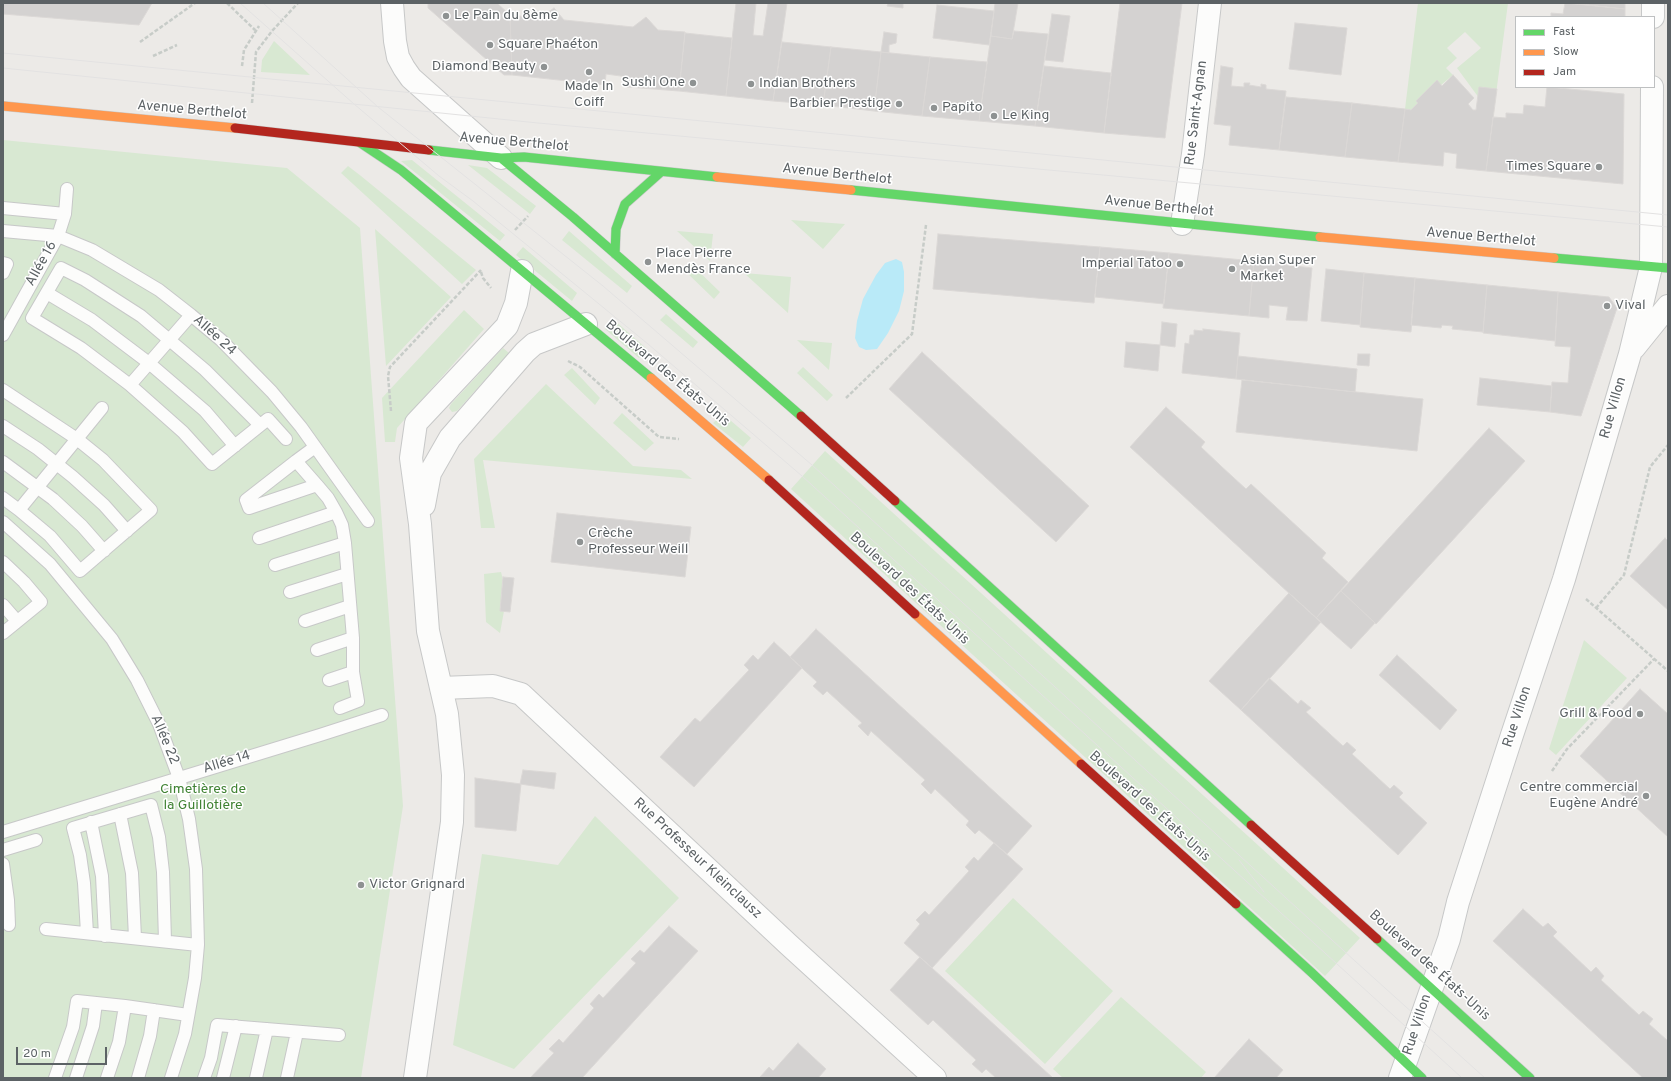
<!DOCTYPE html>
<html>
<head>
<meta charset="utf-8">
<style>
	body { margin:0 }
	#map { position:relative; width:1671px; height:1081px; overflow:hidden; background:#eceae7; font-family:Overpass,sans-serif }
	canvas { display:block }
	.frame { position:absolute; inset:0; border:4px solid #5c6265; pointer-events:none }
	.legend { position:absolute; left:1515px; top:16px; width:140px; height:72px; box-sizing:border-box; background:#fff; border:1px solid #bec0c1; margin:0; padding:5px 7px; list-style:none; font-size:12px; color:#5c6265 }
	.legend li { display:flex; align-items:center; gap:8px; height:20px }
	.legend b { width:20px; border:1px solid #bec0c1 }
	.scale { position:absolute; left:16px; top:1047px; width:91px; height:18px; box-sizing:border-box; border:2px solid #5c6265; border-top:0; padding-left:5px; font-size:12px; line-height:14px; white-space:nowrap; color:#5c6265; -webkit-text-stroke:3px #fff; paint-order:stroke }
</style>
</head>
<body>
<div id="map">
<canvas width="1671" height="1081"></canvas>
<div class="frame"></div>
<ul class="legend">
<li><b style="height:5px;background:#63d668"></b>Fast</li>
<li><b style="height:5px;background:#ff974d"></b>Slow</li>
<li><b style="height:5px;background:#b3261e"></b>Jam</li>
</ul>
<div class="scale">20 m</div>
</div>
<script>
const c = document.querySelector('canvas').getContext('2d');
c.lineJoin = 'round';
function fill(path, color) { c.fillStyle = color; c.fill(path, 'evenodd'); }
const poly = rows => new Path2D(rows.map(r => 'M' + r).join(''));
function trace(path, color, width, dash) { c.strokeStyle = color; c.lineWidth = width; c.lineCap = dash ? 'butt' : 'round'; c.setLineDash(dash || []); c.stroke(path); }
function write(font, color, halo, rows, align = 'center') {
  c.font = font + ' Overpass,sans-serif'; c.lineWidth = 3; c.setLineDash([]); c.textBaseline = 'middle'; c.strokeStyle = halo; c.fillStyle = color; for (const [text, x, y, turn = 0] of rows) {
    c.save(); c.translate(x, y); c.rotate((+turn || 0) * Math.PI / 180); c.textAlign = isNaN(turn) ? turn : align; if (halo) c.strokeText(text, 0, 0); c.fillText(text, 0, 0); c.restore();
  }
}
const green = poly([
	[1418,3,1508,3,1493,117,1457,68,1481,48,1465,32,1447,48,1457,58,1446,68,1453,75,1411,110,1405,109],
	[274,41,310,75,261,72,262,60],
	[3,140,287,168,360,228,403,806,361,1078,3,1078],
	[412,160,505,235,500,241,401,161],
	[468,165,487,168,536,206,530,214],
	[348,166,361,176,476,270,462,284,341,173],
	[791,220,845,224,823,249],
	[375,229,451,297,386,366],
	[569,231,632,286,627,293,562,240],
	[677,231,713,234,710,261],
	[523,247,577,293,572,301,516,255],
	[690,263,720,292,714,299,684,270],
	[744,273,791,277,788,313],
	[464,310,484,329,397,428,395,442,385,442,382,398],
	[666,314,698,342,693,348,660,320],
	[614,320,647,349,639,358,605,329],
	[797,340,832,343,829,370],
	[503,348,509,353,457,411,452,412,449,408,451,404],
	[803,367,833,395,827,401,797,373],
	[572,368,600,398,595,405,564,375],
	[546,384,633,466,681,470,692,479,483,460,495,528,481,528,474,459],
	[622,413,654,443,645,451,613,423],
	[723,414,751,438,743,447,713,423],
	[825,451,1360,938,1325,976,791,489],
	[501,572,503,580,500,611,504,611,500,633,486,622,484,574],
	[1584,640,1627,678,1556,755,1549,749],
	[595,816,679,898,514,1069,453,1045,482,854,558,865],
	[1013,898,1113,991,1045,1064,945,971],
	[1121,997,1206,1072,1201,1078,1063,1078,1053,1069]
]);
const water = poly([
	[896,259,902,262,904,272,904,291,899,311,888,333,877,349,866,350,859,347,855,338,857,321,863,299,876,275,885,263]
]);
const building = poly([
	[3,3,152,3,139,25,3,14,3,3],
	[428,3,497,3,510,15,512,75,504,75,428,8,428,3],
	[736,3,756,3,753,35,763,36,768,3,787,3,773,101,726,96,736,3],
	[888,3,903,3,903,8,887,6,888,3],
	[995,3,1018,3,1012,39,991,36,995,3],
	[1120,3,1182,3,1165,138,1104,133,1120,3],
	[1565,3,1625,9,1625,17,1551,17,1551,13,1563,14,1565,3],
	[1572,3,1625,3,1625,9,1572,3],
	[937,5,994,11,989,45,933,38,937,5],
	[554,8,564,20,633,27,646,17,658,30,685,32,679,91,627,87,628,77,606,74,605,85,512,75,510,15,540,18,554,8],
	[1052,14,1070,16,1063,62,1045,60,1052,14],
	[1295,23,1347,28,1341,75,1289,69,1295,23],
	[1014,31,1048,34,1035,126,979,121,991,36,1012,39,1014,31],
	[884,32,897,34,896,43,889,45,889,53,881,52,884,32],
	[685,33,732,38,726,96,679,91,685,33],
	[782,42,831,47,823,105,773,101,782,42],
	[831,47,881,52,874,111,823,105,831,47],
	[881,52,930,57,922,116,874,111,881,52],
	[930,57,987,62,979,121,922,116,930,57],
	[1044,66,1111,73,1104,133,1035,126,1044,66],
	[1221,66,1233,68,1231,86,1244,87,1244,83,1250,83,1249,85,1261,87,1261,84,1266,85,1266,89,1286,91,1279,150,1229,145,1231,126,1214,124,1221,66],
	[1453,75,1474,98,1468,104,1473,110,1476,110,1479,87,1497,89,1486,171,1456,168,1457,154,1444,152,1443,166,1398,162,1405,109,1411,110,1418,103,1416,101,1437,80,1442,86,1453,75],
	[1547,87,1624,94,1623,184,1486,171,1493,117,1506,118,1506,113,1523,114,1524,105,1545,107,1547,87],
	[1286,97,1352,103,1345,157,1279,150,1286,97],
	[1352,103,1405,109,1398,162,1345,157,1352,103],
	[938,234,1100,247,1094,303,933,289,938,234],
	[1100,247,1169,253,1164,304,1095,297,1100,247],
	[1169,253,1254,261,1249,316,1163,308,1169,253],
	[1254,261,1312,268,1307,321,1286,320,1288,307,1269,305,1269,318,1249,316,1254,261],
	[1326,269,1364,273,1360,325,1321,321,1326,269],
	[1364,273,1415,278,1411,332,1360,327,1364,273],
	[1415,278,1487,285,1483,332,1452,329,1453,326,1442,325,1441,328,1411,325,1415,278],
	[1487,285,1558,292,1555,341,1483,333,1487,285],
	[1558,292,1609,297,1617,308,1581,416,1550,412,1552,382,1568,383,1571,347,1555,346,1558,292],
	[1162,322,1177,324,1175,347,1160,345,1162,322],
	[1203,329,1240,333,1236,379,1182,373,1185,343,1189,344,1190,335,1194,335,1194,330,1203,331,1203,329],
	[1126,342,1160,345,1158,371,1124,367,1126,342],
	[922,352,1089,506,1056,542,889,389,922,352],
	[1358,354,1370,354,1369,366,1357,365,1358,354],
	[1238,356,1357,369,1355,392,1236,379,1238,356],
	[1480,378,1552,386,1550,412,1477,405,1480,378],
	[1242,380,1423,399,1417,451,1236,432,1242,380],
	[1166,407,1205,442,1201,447,1221,466,1246,489,1251,484,1326,553,1322,558,1348,582,1316,618,1130,447,1166,407],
	[1489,428,1525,461,1376,624,1341,591,1489,428],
	[557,513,691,527,685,577,551,562,557,513],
	[1665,538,1668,541,1668,610,1630,576,1665,538],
	[503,577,514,578,510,612,500,611,503,577],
	[1341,591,1375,623,1351,649,1316,618,1341,591],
	[1289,593,1321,622,1241,710,1209,681,1289,593],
	[816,629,1032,826,1007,854,979,830,975,834,966,825,969,821,935,789,931,794,921,784,925,780,871,731,868,736,858,726,862,723,827,691,823,695,813,686,817,682,790,657,816,629],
	[774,642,802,668,694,787,660,757,695,718,700,722,749,670,744,665,753,655,758,660,774,642],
	[1397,655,1457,710,1440,730,1379,675,1397,655],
	[1269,678,1298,704,1301,700,1311,708,1306,712,1343,746,1347,742,1356,750,1352,754,1390,789,1394,785,1403,793,1399,797,1427,823,1398,855,1241,710,1269,678],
	[1640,689,1668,714,1668,837,1580,756,1640,689],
	[523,770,556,773,554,789,520,784,523,770],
	[475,778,521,784,516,831,475,827,475,778],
	[994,843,1023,869,932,968,904,943,920,924,916,920,925,911,929,915,969,871,965,867,974,857,978,861,994,843],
	[1523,909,1543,927,1548,923,1557,932,1553,936,1591,972,1596,967,1604,976,1601,980,1639,1015,1643,1011,1653,1019,1649,1024,1668,1041,1668,1078,1643,1078,1493,941,1523,909],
	[669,926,698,951,582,1078,530,1078,554,1053,549,1049,559,1039,563,1043,594,1008,590,1004,599,994,603,998,636,963,631,959,640,950,644,953,669,926],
	[920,957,932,968,1053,1078,996,1078,986,1069,982,1073,972,1064,976,1060,933,1020,928,1025,890,990,920,957],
	[1249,1039,1283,1070,1276,1078,1214,1078,1249,1039],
	[798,1043,826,1069,818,1078,760,1077,769,1067,773,1071,798,1043]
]);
const path = poly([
	[227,3,255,30],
	[279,4,279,3],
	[140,42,195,3],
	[153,56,177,45],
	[242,66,244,50,259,26],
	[252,103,256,52,272,31,298,3],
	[515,230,528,216],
	[481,272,483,278,491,288],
	[568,361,580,367,659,437,679,439],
	[846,398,912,334,926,225],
	[391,411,388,376,390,367,481,270],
	[1586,599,1668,671],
	[1596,608,1624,575,1650,467,1668,445],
	[1552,771,1567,749,1654,659]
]);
const lane = poly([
	[3,208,65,214],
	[3,231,58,236,92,250,159,290,191,315,221,340,272,392,301,427,368,521],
	[3,263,7,264,3,273],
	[47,293,92,320,149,363,205,411,235,446],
	[3,335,58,236,65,214,67,189],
	[130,385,191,315],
	[3,390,77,439,103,460,151,510,80,571,50,536,19,510],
	[260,425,205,370,141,316,85,280,61,268,32,318,81,348,130,385,183,432,212,464,268,419,286,439],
	[3,426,38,449,73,477,104,505,127,531],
	[296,461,317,485,249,508,246,500,296,461,315,447],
	[3,462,53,499,82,526,104,551],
	[317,485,328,498,336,512,342,525,345,543,353,638,353,672,358,701,340,708],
	[3,498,19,510,102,408],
	[3,522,50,564,112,639,137,680,159,724,179,778,189,819,196,869,198,945,195,978,185,1034,171,1078],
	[259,538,336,512],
	[3,562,24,582,41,602,3,633],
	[275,565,345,543],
	[290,592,347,574],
	[3,605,17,621],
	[305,621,350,606],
	[317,650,353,638],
	[329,680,353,672],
	[120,814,132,873,135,938],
	[91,822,102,876,105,936],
	[3,832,320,735,382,715],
	[3,850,36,840],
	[3,864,8,900,9,925],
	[46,929,198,945],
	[87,933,84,883,80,855,73,828,151,805,159,837,163,872,165,941],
	[125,1006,188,1015],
	[55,1078,73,1027,77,1001,125,1006,119,1042,107,1078],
	[76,1078,93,1026,96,1003],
	[138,1078,150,1036,154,1010],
	[204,1078,211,1058,217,1025,339,1035],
	[223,1078,236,1026],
	[256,1078,267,1029],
	[287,1078,297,1032]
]);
const street = poly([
	[392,3,395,41,398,57,404,68,411,78,501,158],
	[1653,17,1653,3],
	[1182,224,1193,154,1210,3],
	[1634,348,1668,306],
	[424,505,430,473,450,438,525,352,534,344,586,324],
	[441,688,493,686,521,694,789,945,935,1078],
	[415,1078,452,822,453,775,447,714,428,631,420,524,411,458,416,423,507,326,516,303,522,271],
	[1400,1078,1449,939,1458,902,1512,735,1564,579,1630,354,1651,267,1652,87]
]);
const fast = poly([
	[359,142,401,170,651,378],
	[429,150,501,158,524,157,717,177],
	[501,158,573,217,801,416],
	[851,190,1320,237],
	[615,254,616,229,625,204,661,172],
	[1554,258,1668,268],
	[895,501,1251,825],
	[1236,904,1311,972,1422,1078],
	[1377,939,1530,1078]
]);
const slow = poly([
	[3,106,235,128],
	[717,177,851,190],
	[1320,237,1554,258],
	[651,378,769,480],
	[915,614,1081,764]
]);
const jam = poly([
	[235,128,429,150],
	[801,416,895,501],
	[769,480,915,614],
	[1081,764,1236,904],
	[1251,825,1377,939]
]);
const tram = poly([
	[240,3,354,104,439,176,473,201,648,344,802,476,1462,1078],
	[263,3,378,107,603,286,812,465,1355,961,1485,1078],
	[3,53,1668,215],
	[3,68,538,123,1668,227],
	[1239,860,1264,892]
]);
const markers = [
	[446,16,4,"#8e9292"],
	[490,45,4,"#8e9292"],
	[544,67,4,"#8e9292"],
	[589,72,4,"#8e9292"],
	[693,83,4,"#8e9292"],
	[751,84,4,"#8e9292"],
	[899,104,4,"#8e9292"],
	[934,108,4,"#8e9292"],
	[994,116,4,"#8e9292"],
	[1599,167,4,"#8e9292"],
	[648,262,4,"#8e9292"],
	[1180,264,4,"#8e9292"],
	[1232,269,4,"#8e9292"],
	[1607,306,4,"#8e9292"],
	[580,542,4,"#8e9292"],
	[1640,714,4,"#8e9292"],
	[1646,796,4,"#8e9292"],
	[361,885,4,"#8e9292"]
];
const poiNames = [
	["Le Pain du 8ème",454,16],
	["Square Phaéton",498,45],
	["Diamond Beauty",536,67,"right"],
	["Sushi One",685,83,"right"],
	["Indian Brothers",759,84],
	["Made In",589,87,"center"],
	["Coiff",589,103,"center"],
	["Barbier Prestige",891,104,"right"],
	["Papito",942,108],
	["Le King",1002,116],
	["Times Square",1591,167,"right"],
	["Place Pierre",656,254],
	["Mendès France",656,270],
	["Asian Super",1240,261],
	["Market",1240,277],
	["Imperial Tatoo",1172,264,"right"],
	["Vival",1615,306],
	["Crèche",588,534],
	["Professeur Weill",588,550],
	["Grill & Food",1632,714,"right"],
	["Centre commercial",1638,788,"right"],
	["Eugène André",1638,804,"right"],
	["Victor Grignard",369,885]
];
const streetNames = [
	["Avenue Berthelot",192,111,5],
	["Rue Saint-Agnan",1197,113,-83],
	["Avenue Berthelot",514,143,5],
	["Avenue Berthelot",837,175,6],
	["Avenue Berthelot",1159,207,6],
	["Avenue Berthelot",1481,238,5],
	["Allée 16",42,264,-61],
	["Allée 24",214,336,42],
	["Boulevard des États-Unis",667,374,40],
	["Rue Villon",1614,408,-74],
	["Boulevard des États-Unis",909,589,43],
	["Rue Villon",1518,717,-72],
	["Allée 22",164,740,67],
	["Allée 14",227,763,-17],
	["Boulevard des États-Unis",1149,807,42],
	["Rue Professeur Kleinclausz",697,859,43],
	["Boulevard des États-Unis",1429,966,42],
	["Rue Villon",1418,1025,-72]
];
const parkNames = [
	["Cimetières de",203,790],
	["la Guillotière",203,806]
];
fill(green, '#d8e8d2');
fill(water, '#b9eaf8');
fill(building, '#d4d2d1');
trace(building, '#dbd8d6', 1);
trace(lane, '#c7c8c8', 14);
trace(street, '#c7c8c8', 24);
trace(fast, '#c7c8c8', 10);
trace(slow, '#c7c8c8', 10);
trace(jam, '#c7c8c8', 10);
trace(path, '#c7ccc8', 2.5, [4, 2]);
trace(lane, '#fcfcfb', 12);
trace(street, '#fcfcfb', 22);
trace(fast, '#63d668', 9);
trace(slow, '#ff974d', 9);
trace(jam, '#b3261e', 9);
trace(tram, '#e3e2e2', 1);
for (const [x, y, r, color] of markers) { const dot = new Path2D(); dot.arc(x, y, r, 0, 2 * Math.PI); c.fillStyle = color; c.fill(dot); trace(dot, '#fff', 1.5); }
write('14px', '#5c6265', '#fff', poiNames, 'left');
write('14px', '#5c6265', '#fff', streetNames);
write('14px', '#408334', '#fff', parkNames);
</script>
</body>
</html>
